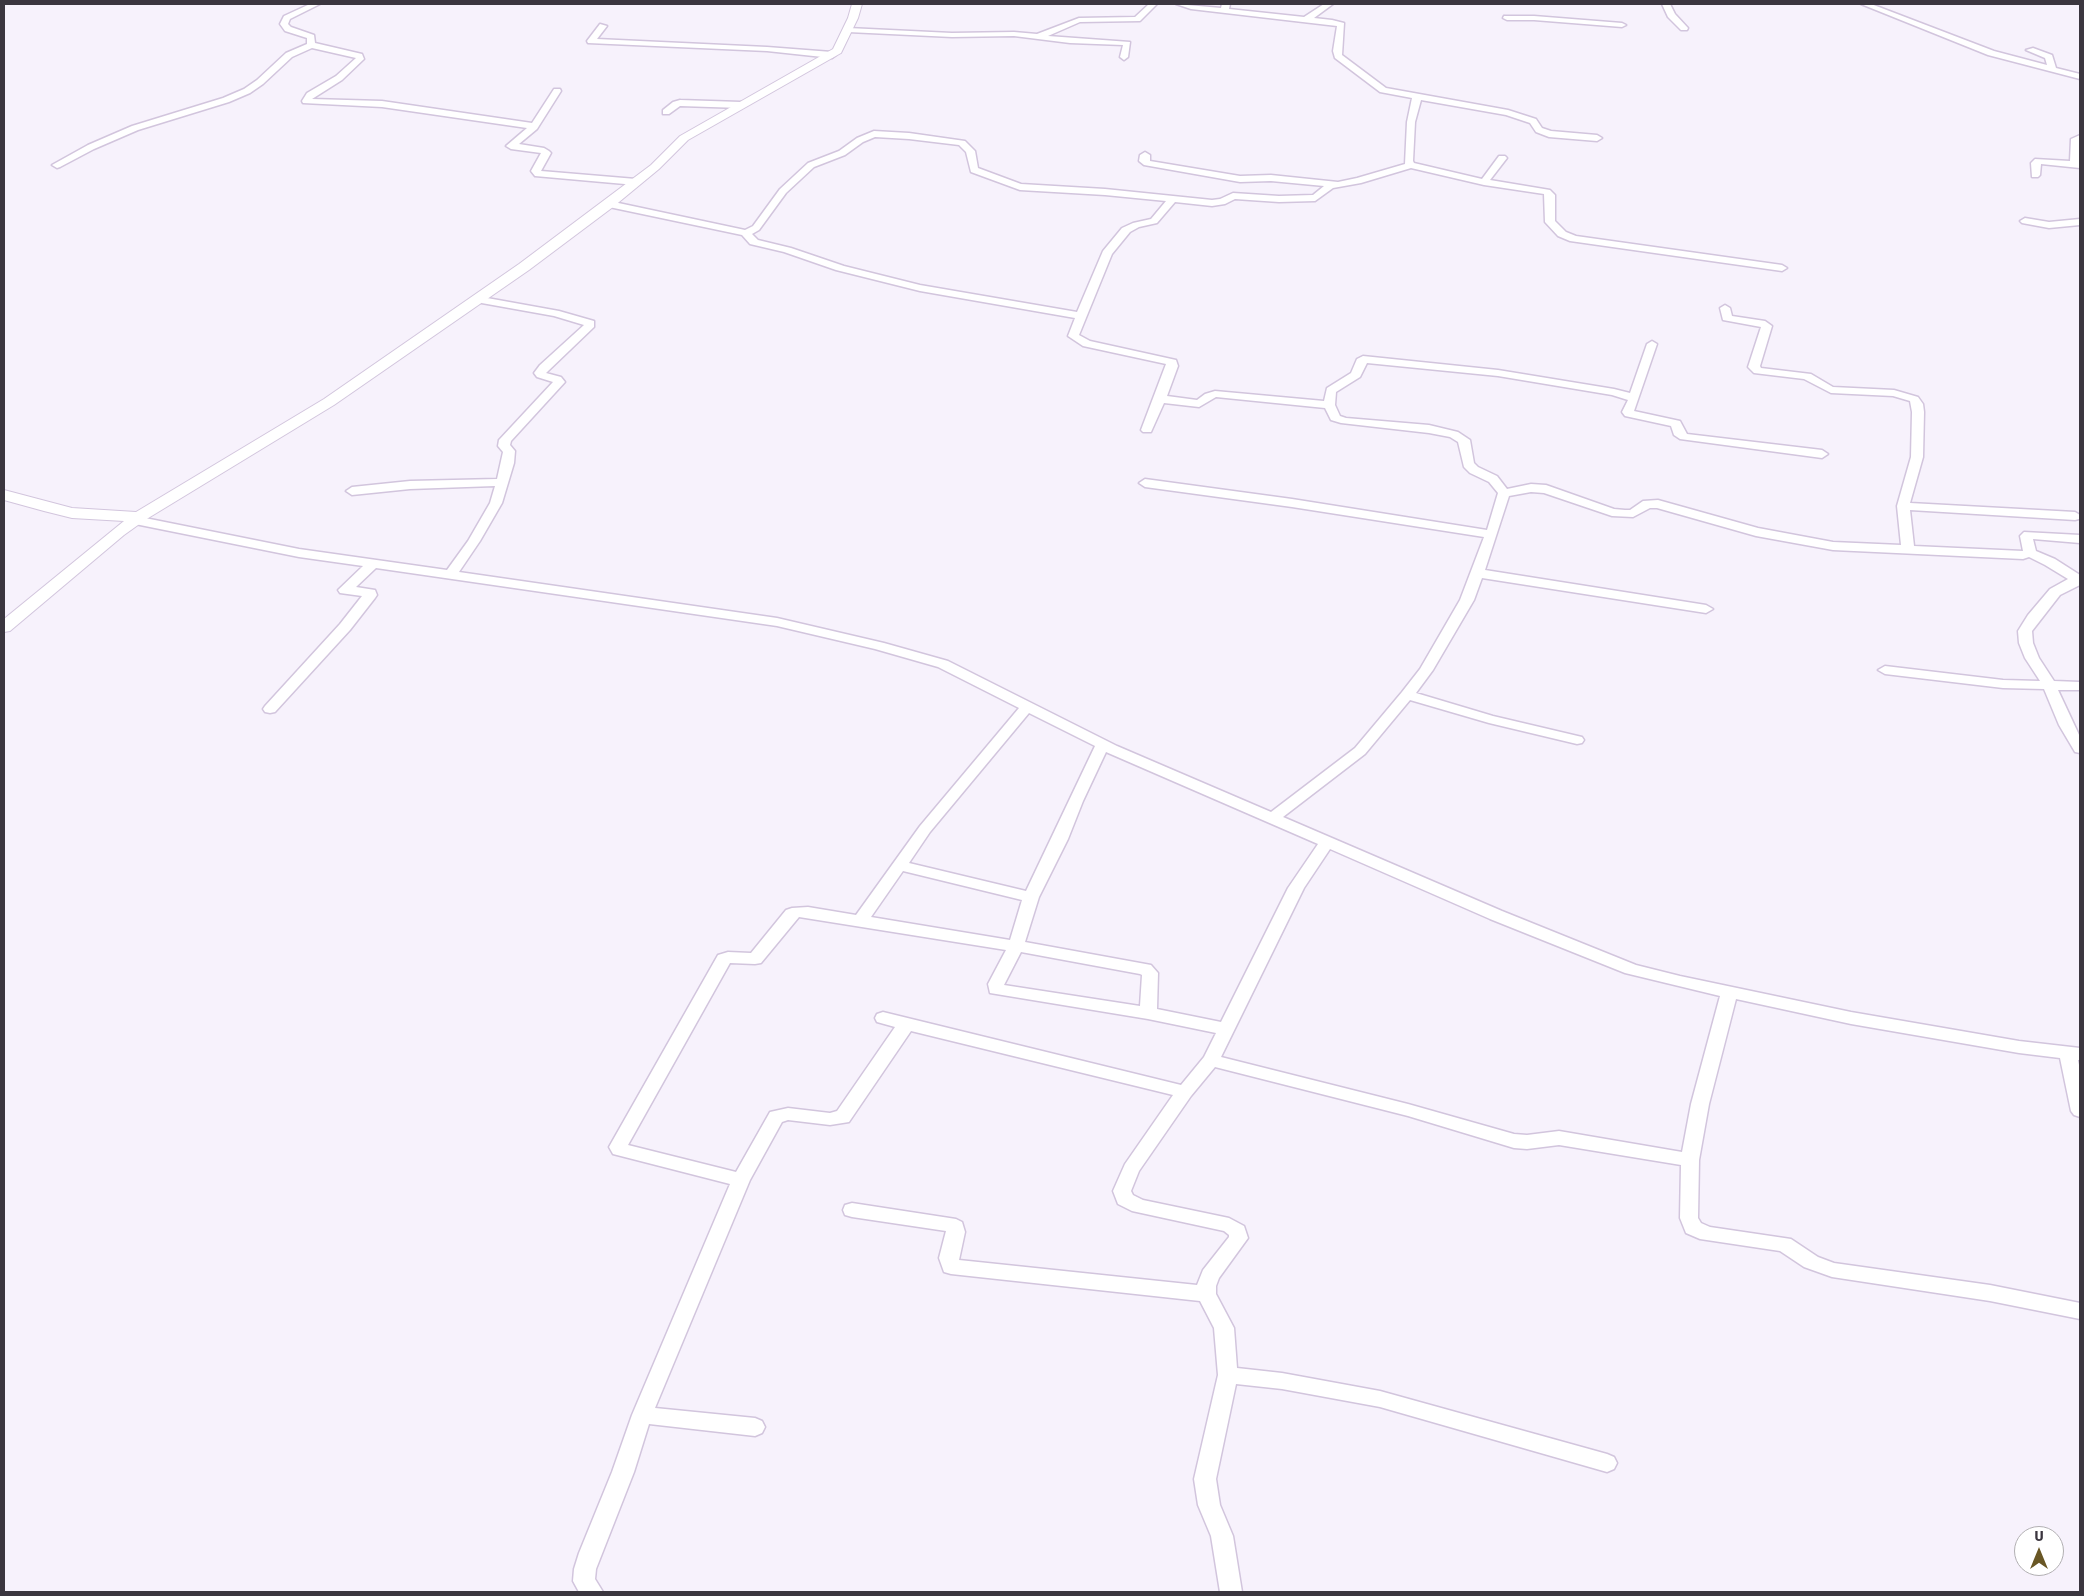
<!DOCTYPE html>
<html>
<head>
<meta charset="utf-8">
<style>
	body { margin:0 }
	#map { position:relative; width:2084px; height:1596px; overflow:hidden; background:#f7f2fc; font-family:"Fira Sans",sans-serif }
	canvas { display:block }
	.frame { position:absolute; inset:0; border:5px solid #3b363f; pointer-events:none }
	.north { position:absolute; left:2014px; top:1526px; width:50px; height:50px; box-sizing:border-box; background:#fff; border:1px solid #b1afb2; border-radius:50%; rotate:0deg; font-size:14px; font-weight:700; line-height:20px; text-align:center; color:#3b363f }
	.north::after { content:''; display:block; margin:auto; width:18px; height:22px; background:#695725; clip-path:polygon(50% 0,100% 100%,50% 72%,0 100%) }
</style>
</head>
<body>
<div id="map">
<canvas width="2084" height="1596"></canvas>
<div class="frame"></div>
<div class="north">U</div>
</div>
<script>
const c = document.querySelector('canvas').getContext('2d');
c.lineJoin = 'round';
const poly = rows => new Path2D(rows.map(r => 'M' + r).join(''));
function trace(path, color, width, dash) { c.strokeStyle = color; c.lineWidth = width; c.lineCap = dash ? 'butt' : 'round'; c.setLineDash(dash || []); c.stroke(path); }
function fill(path, color) { c.fillStyle = color; c.fill(path, 'evenodd'); }
const minor = poly([
	[310,4,320,4,290,19,288,24,291,27,314,35,315,43,362,54,364,59,342,80,312,99,382,101,532,123,554,89,560,89,561,91,537,129,519,144,544,148,549,151,551,153,541,171,636,179,641,182,636,185,535,176,531,171,541,153,511,149,506,146,527,128,382,107,303,103,302,101,307,93,336,76,356,58,312,48,292,57,263,84,250,93,229,102,138,130,94,149,60,167,57,168,52,165,88,145,132,126,223,98,244,89,257,80,286,53,307,44,307,38,285,31,280,24,284,16,310,4],
	[1149,4,1157,4,1140,21,1080,22,1048,36,1130,42,1128,57,1124,60,1120,57,1123,45,1070,43,1014,36,952,37,848,32,844,30,848,28,952,33,1014,32,1037,34,1079,18,1135,17,1149,4],
	[1176,4,1221,8,1222,4,1230,4,1229,9,1304,17,1324,4,1333,4,1314,18,1332,20,1344,23,1342,55,1386,88,1508,110,1536,119,1542,128,1551,131,1597,135,1602,138,1597,141,1549,137,1536,132,1530,123,1506,115,1421,100,1415,122,1413,161,1414,163,1482,179,1499,156,1505,156,1507,158,1490,180,1550,190,1555,195,1555,221,1566,232,1576,236,1782,265,1787,268,1782,271,1570,241,1558,236,1545,222,1544,194,1484,185,1411,168,1361,183,1333,188,1315,201,1279,202,1235,199,1225,204,1212,206,1175,202,1157,223,1139,227,1130,232,1112,254,1079,335,1090,341,1176,360,1178,366,1167,396,1197,400,1205,394,1215,391,1324,401,1327,388,1351,373,1357,359,1363,356,1498,370,1614,389,1630,393,1647,344,1652,341,1657,344,1634,411,1680,421,1687,434,1822,450,1828,454,1822,458,1680,439,1674,435,1671,426,1625,416,1622,412,1628,400,1612,395,1498,376,1367,363,1360,377,1336,392,1335,405,1340,416,1346,418,1429,425,1458,432,1470,440,1474,463,1478,467,1497,476,1507,489,1531,484,1546,485,1614,509,1625,510,1630,510,1643,501,1658,500,1758,528,1833,542,1901,545,1897,506,1911,457,1912,412,1910,401,1893,396,1831,393,1804,379,1754,373,1748,367,1761,327,1723,320,1720,308,1725,305,1730,308,1732,316,1765,321,1772,326,1760,366,1761,368,1811,374,1833,387,1894,390,1918,397,1923,404,1924,412,1923,457,1910,503,2075,512,2080,515,2079,519,2075,520,1910,510,1914,546,2023,551,2020,536,2024,532,2080,535,2080,543,2033,539,2036,551,2055,559,2080,575,2080,585,2060,595,2032,631,2033,643,2039,658,2054,681,2080,682,2080,690,2058,690,2080,737,2080,753,2075,752,2059,725,2044,689,2003,688,1885,674,1878,670,1885,666,2003,680,2040,681,2025,658,2019,643,2018,631,2028,615,2050,589,2068,579,2045,565,2029,557,2023,559,1833,550,1756,536,1657,508,1650,508,1633,517,1612,516,1544,493,1531,492,1509,496,1485,570,1706,605,1713,609,1706,613,1482,578,1474,600,1433,670,1416,693,1493,716,1582,737,1584,740,1582,743,1577,744,1489,723,1410,700,1365,754,1283,817,1502,911,1636,965,1680,976,1851,1012,2019,1041,2080,1048,2080,1060,2078,1060,2080,1070,2080,1117,2074,1115,2071,1111,2060,1058,2019,1053,1851,1024,1736,999,1709,1104,1699,1160,1698,1218,1701,1223,1710,1227,1791,1239,1818,1257,1834,1263,1990,1285,2080,1303,2080,1319,1990,1301,1832,1277,1804,1267,1780,1251,1700,1239,1686,1233,1680,1218,1681,1165,1559,1145,1527,1149,1514,1148,1408,1116,1215,1067,1191,1096,1139,1171,1131,1191,1133,1195,1143,1200,1229,1218,1244,1226,1248,1238,1219,1278,1216,1286,1216,1294,1234,1328,1237,1368,1282,1373,1380,1391,1607,1454,1614,1457,1617,1463,1614,1469,1607,1472,1380,1407,1282,1389,1236,1384,1216,1479,1220,1505,1233,1536,1242,1592,1220,1592,1211,1536,1198,1505,1194,1479,1218,1375,1214,1328,1200,1301,951,1274,944,1272,939,1258,946,1231,852,1217,845,1215,843,1210,845,1205,852,1203,956,1219,962,1222,965,1232,959,1260,1197,1285,1203,1270,1229,1237,1229,1235,1224,1231,1132,1211,1118,1204,1113,1191,1125,1164,1173,1095,911,1031,849,1122,830,1125,788,1120,782,1122,750,1180,655,1408,755,1418,762,1421,765,1427,762,1433,755,1436,649,1424,634,1472,596,1569,595,1579,603,1592,579,1592,573,1581,574,1569,579,1553,612,1472,632,1415,730,1184,613,1154,609,1147,718,955,728,952,751,953,786,910,792,908,808,907,856,915,920,826,1019,708,938,667,875,649,777,626,376,568,356,587,375,590,377,595,375,598,350,630,275,712,270,713,265,712,263,709,265,706,340,624,362,596,340,593,338,590,363,566,299,557,135,524,129,520,135,516,299,549,447,570,468,541,490,503,495,486,410,489,352,495,346,491,352,487,410,481,497,479,503,452,498,446,499,440,553,382,537,377,534,373,540,365,584,325,554,316,476,302,471,299,476,296,559,311,594,321,594,327,546,373,561,377,565,382,511,441,510,445,515,451,514,463,502,503,480,541,459,572,777,618,884,643,948,661,1117,746,1271,812,1355,748,1402,692,1420,669,1460,600,1484,537,1292,507,1145,487,1139,483,1145,479,1292,499,1487,530,1498,493,1489,482,1470,473,1464,467,1458,442,1450,437,1429,433,1341,423,1331,420,1325,408,1216,397,1199,407,1164,403,1151,432,1143,432,1141,430,1166,364,1083,346,1068,336,1075,318,920,291,836,270,784,252,750,244,742,235,609,207,604,204,609,201,745,230,753,226,780,189,808,163,839,151,857,138,874,131,909,133,965,141,975,151,978,168,1021,184,1105,189,1212,200,1220,199,1233,193,1279,196,1313,195,1324,186,1271,181,1240,182,1144,165,1139,161,1140,155,1145,152,1150,155,1150,161,1240,176,1271,175,1338,182,1357,178,1405,164,1407,122,1412,98,1380,92,1335,58,1333,51,1337,26,1191,9,1176,4],
	[875,137,909,139,959,145,966,152,971,172,1020,190,1105,195,1166,201,1151,219,1133,223,1122,228,1103,251,1077,312,920,285,844,266,791,248,758,240,752,234,759,230,786,193,814,167,845,155,863,142,875,137],
	[1029,713,1095,746,1026,891,909,863,930,832,1029,713],
	[1106,752,1318,844,1288,888,1221,1022,1157,1009,1158,973,1151,965,1025,942,1039,897,1068,839,1083,801,1106,752],
	[1330,849,1490,919,1625,973,1720,996,1691,1104,1682,1152,1559,1131,1527,1135,1514,1134,1408,1104,1221,1057,1304,888,1330,849],
	[903,871,1022,900,1010,940,871,917,903,871],
	[799,917,1006,950,988,984,990,993,1148,1019,1216,1033,1204,1057,1181,1085,883,1012,877,1014,875,1018,877,1022,895,1027,837,1111,830,1113,788,1108,770,1112,736,1172,628,1145,730,963,755,964,761,963,799,917],
	[1021,952,1140,974,1142,975,1140,1006,1004,985,1021,952],
	[1662,4,1670,4,1675,14,1688,28,1687,30,1681,30,1668,17,1662,4],
	[1861,4,1871,4,1994,51,2047,65,2045,58,2026,50,2033,48,2052,55,2056,68,2080,74,2080,79,1988,55,1861,4],
	[1504,16,1534,16,1622,23,1626,25,1622,27,1534,20,1507,20,1503,18,1504,16],
	[600,24,607,26,597,39,767,47,832,52,836,55,832,58,767,51,588,43,587,41,600,24],
	[680,100,741,102,745,105,741,108,680,106,669,114,663,114,663,110,673,102,680,100],
	[2080,135,2080,168,2041,164,2040,175,2038,177,2032,177,2031,163,2035,159,2070,161,2071,139,2080,135],
	[2025,218,2049,222,2080,219,2080,225,2049,228,2022,223,2020,221,2025,218]
]);
const tertiary = poly([
	[852,4,862,4,858,18,841,53,688,140,659,169,613,207,529,270,334,405,145,520,124,535,10,631,4,632,4,619,124,521,72,518,44,511,4,500,4,490,72,508,136,512,324,399,519,264,651,165,680,136,833,49,848,18,852,4]
]);
trace(minor, '#d2c5dd', 3);
trace(tertiary, '#d2c5dd', 2);
fill(minor, '#fff');
fill(tertiary, '#fff');
</script>
</body>
</html>
